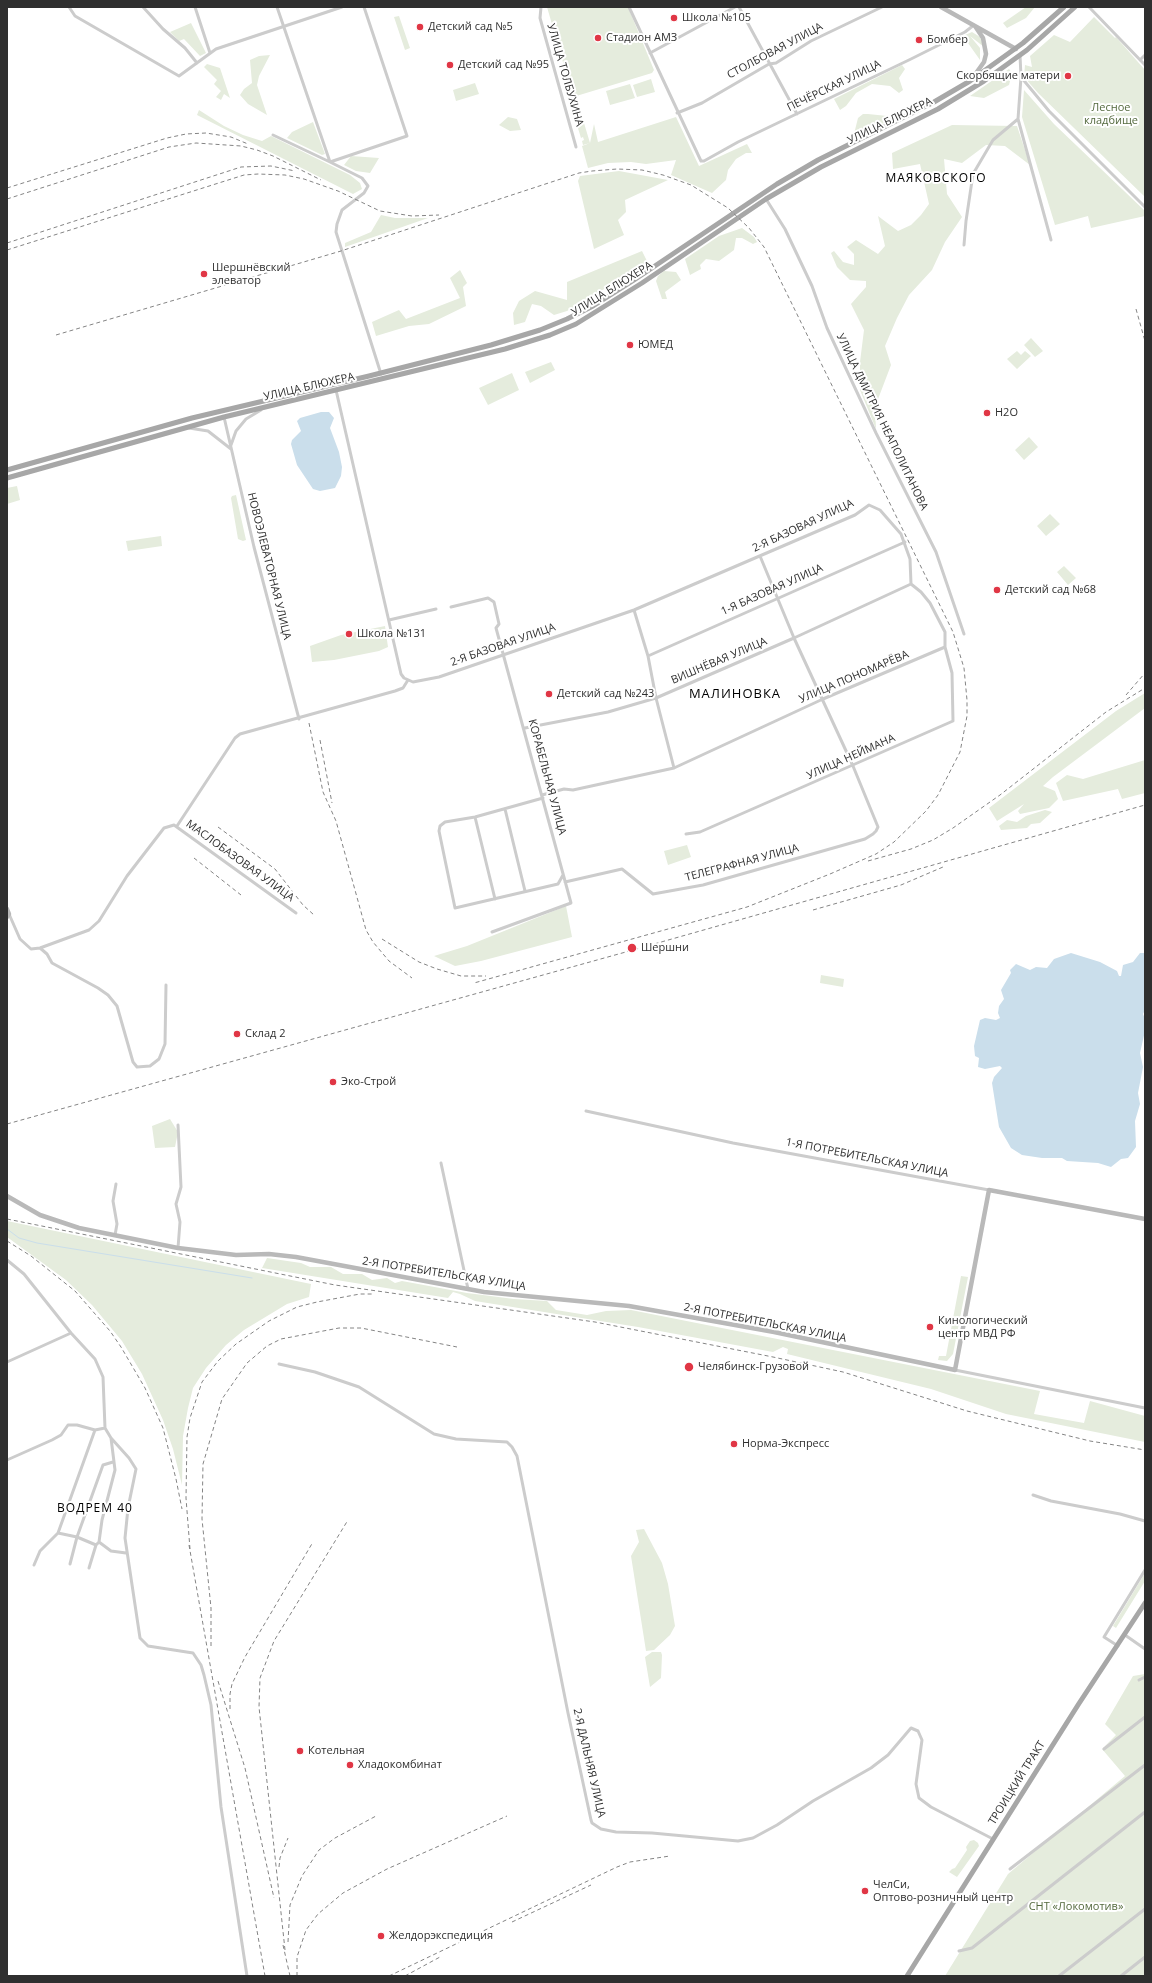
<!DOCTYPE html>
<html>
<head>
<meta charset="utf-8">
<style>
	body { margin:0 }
	#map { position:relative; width:1152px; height:1983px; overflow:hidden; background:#fff; font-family:"Open Sans",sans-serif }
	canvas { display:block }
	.frame { position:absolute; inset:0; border:8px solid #2f2f2f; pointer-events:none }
</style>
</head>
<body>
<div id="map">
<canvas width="1152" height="1983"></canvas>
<div class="frame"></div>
</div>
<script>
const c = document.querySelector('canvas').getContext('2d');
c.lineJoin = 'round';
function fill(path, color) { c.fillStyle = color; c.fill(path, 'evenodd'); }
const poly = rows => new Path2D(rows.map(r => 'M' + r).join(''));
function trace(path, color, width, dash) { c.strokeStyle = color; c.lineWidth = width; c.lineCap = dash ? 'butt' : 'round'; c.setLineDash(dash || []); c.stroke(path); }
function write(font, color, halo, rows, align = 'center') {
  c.font = font + ' "Open Sans",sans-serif'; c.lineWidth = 4; c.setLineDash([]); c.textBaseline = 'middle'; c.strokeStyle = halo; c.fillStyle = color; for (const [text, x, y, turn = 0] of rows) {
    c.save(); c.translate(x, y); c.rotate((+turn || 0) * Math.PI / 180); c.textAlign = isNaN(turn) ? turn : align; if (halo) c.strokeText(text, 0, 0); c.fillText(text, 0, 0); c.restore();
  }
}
const green = poly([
	[547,7,628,7,654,70,652,73,573,97],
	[1026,7,1035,7,1026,18,1007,28,1003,23],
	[399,16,410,48,405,50,394,17],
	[1094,17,1115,38,1116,37,1145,70,1145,197,1038,93,1024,77,1025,65,1032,67,1030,56,1054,35,1070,42],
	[191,23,206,53,200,56,184,39,179,41,170,32],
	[972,32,980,37,984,47,970,36,980,48,980,60,963,36],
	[270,55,259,76,257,85,267,115,248,104,240,95,244,89,252,83,250,60,259,56],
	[207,64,220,68,230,98,224,94,221,100,216,97,221,91,214,84,217,80,204,67],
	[902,65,905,69,899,78,903,90,899,93,890,86,872,84,856,93,846,106,840,110,834,99],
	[1009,69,1012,73,1009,85,984,98,970,96],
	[651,79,655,92,637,97,633,85],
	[475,83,479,94,456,101,453,90],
	[630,84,635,98,610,105,606,91],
	[1024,90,1054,124,1145,211,1145,216,1091,228,1088,216,1055,225,1022,117],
	[199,110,224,126,243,135,262,141,271,136,350,175,360,183,362,189,353,194,197,115],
	[863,114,868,114,897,117,853,138,858,118],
	[508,117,517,119,521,130,510,131,499,125],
	[676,117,699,166,747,144,752,153,746,153,736,159,728,170,726,180,712,193,671,175,676,160,646,164,631,162,608,163,588,168,582,146,590,143,583,145,582,141,584,140,583,137,581,138,577,125,584,123,590,143,594,124,598,142],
	[313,122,325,154,322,155,287,138,292,132],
	[952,125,1017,126,1030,165,1005,146,986,145,962,163,944,159,947,194,962,217,945,242,932,270,909,295,897,318,885,346,891,365,875,407,876,429,860,390,860,362,864,330,851,304,866,287,866,281,850,280,837,267,831,253,834,251,843,262,854,265,854,254,847,247,856,240,878,254,885,246,878,216,898,231,911,225,921,215,929,204,920,164,893,169,892,153],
	[351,156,379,158,370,173,356,171,344,165],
	[619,171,668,180,625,200,626,212,618,220,624,235,594,249,578,181,580,176],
	[381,215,395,218,428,218,345,247,345,243,371,232],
	[742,228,754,237,757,242,753,244,742,238,736,238,734,250,730,253,719,261,706,259,700,265,701,269,690,275,685,259,719,236],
	[642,251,648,263,567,311,554,315,541,306,532,304,525,322,514,325,513,313,519,301,535,291,567,300,567,282],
	[460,270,467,283,463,287,466,306,429,324,409,326,376,336,372,322,399,310,406,319,460,298,450,278],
	[664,271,676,272,681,280,665,292,667,299,662,299,656,281,658,276],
	[1031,338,1043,351,1035,357,1024,345],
	[1017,351,1021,355,1025,351,1031,356,1017,369,1007,359],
	[551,362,555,370,530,383,525,372],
	[512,373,519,390,488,405,479,388],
	[1029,437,1038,447,1024,460,1015,450],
	[17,486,20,500,7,504,7,488],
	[236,495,246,540,243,541,238,539,231,498,232,496],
	[1050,514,1060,524,1046,536,1037,526],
	[161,536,162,546,128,551,126,541],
	[1064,566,1076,578,1068,585,1057,572],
	[385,626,388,647,379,651,334,660,312,662,310,646,341,635],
	[1145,693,1145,708,1053,777,1043,786,1055,791,1058,799,1049,808,1020,814,1018,811,1024,804,997,821,989,808,1116,711],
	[1145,760,1145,793,1122,799,1118,789,1063,801,1056,783,1067,775,1083,779],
	[1045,810,1052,812,1040,823,1031,824,1027,828,1001,830,999,826,1007,820,1017,822,1026,816],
	[687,845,691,857,668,865,664,851],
	[566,906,572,937,481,961,455,966,434,956,467,946],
	[821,975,844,979,843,987,820,983],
	[170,1119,178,1132,175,1147,155,1148,152,1126],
	[7,1221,311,1284,309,1297,287,1304,244,1330,226,1345,206,1368,193,1388,188,1408,183,1436,182,1485,173,1449,163,1420,142,1374,122,1341,92,1305,66,1280,7,1237],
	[267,1258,301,1263,310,1267,331,1267,343,1274,362,1274,372,1280,387,1278,395,1283,402,1281,467,1293,514,1299,547,1301,556,1310,587,1315,606,1311,631,1310,1040,1391,1034,1414,1084,1423,1090,1401,1145,1416,1145,1442,1006,1414,931,1389,787,1354,788,1349,783,1347,773,1352,638,1327,475,1301,460,1294,453,1292,448,1298,262,1268],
	[961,1276,968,1277,953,1354,947,1361,938,1360,939,1356,946,1356],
	[644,1529,662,1563,668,1584,675,1626,670,1635,654,1650,646,1651,631,1556,639,1542,636,1530],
	[1145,1573,1145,1581,1116,1628,1113,1626],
	[652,1652,661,1652,662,1655,661,1678,650,1687,645,1657],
	[1145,1674,1145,1976,945,1976,1008,1874,1125,1776,1102,1749,1116,1735,1105,1724,1133,1676],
	[974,1840,978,1843,979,1846,957,1877,949,1872,952,1869,955,1868,967,1850,966,1847,970,1841]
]);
const water = poly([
	[321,412,329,412,334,418,330,428,339,452,342,467,341,476,335,488,320,491,313,489,297,465,291,444,292,440,301,431,297,421,300,418],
	[1071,953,1100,962,1117,971,1119,976,1121,976,1123,965,1133,962,1140,953,1145,953,1145,1010,1143,1014,1145,1019,1145,1031,1140,1053,1143,1067,1138,1093,1140,1104,1135,1121,1136,1147,1128,1158,1121,1159,1111,1167,1098,1163,1067,1161,1062,1158,1042,1158,1022,1155,1011,1148,999,1127,992,1083,994,1077,1002,1068,1000,1066,985,1069,978,1067,979,1058,975,1056,974,1046,980,1020,985,1018,996,1020,1000,1018,998,1013,999,1006,1004,999,1001,990,1011,973,1010,970,1016,964,1030,970,1036,967,1047,968,1054,959]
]);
const stream = poly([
	[7,1229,19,1238,37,1243,252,1278]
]);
const street = poly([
	[69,7,75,16,179,76,216,49,342,7],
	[143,7,163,29,185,48,197,63],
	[195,7,210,53],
	[277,7,330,162,362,178,368,186,364,193,342,210,337,224,336,232,381,374],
	[541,7,540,18,576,147],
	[629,7,701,161,704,161,738,142,911,59,965,32,974,25],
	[739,7,797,114],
	[1089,7,1145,65],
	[650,53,735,7],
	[1020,55,1021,77,1018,119,1051,240],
	[1140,60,1145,55],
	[1021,77,1049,111,1145,207],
	[677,113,702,103,769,64,776,63,811,41,882,7],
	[273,135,330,162,407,136,364,7],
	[766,199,785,229,812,286,827,328,876,433,936,552,964,634],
	[964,245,966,221,973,174,993,140,1018,119],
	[336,390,401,674,404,678,413,682,439,677,634,610,855,515,869,505,880,510,901,534,910,559,911,584,921,592,930,603,945,632,945,647,952,673,953,721,700,832,686,834],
	[224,417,254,547,299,719],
	[189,428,208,431,231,449],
	[231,445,236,431,246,419,261,410],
	[451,607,488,598,494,602,499,624,496,628,571,903,492,932],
	[634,610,648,656,656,698,674,768],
	[389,620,436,609],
	[648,656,905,542],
	[525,728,608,712,656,698,794,638,911,584],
	[542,795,564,789,573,790,674,768,823,699,945,647],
	[543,798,475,817,445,822,440,826,439,831,455,908,558,884,563,875],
	[505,809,525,891],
	[475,817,495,899],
	[177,826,235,738,240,734,395,691,403,688,408,680],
	[565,882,622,869,653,894,703,885,865,839,873,834,876,831,878,827,853,766,794,638,760,556],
	[9,914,20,939,31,949,40,948,89,930,99,921,127,876,164,828,174,825,296,913],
	[40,948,47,954,52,963,98,988,108,995,117,1006,133,1062,137,1067,150,1066,159,1059,165,1044,166,985],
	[586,1111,733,1143,989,1190],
	[178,1125,181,1187,176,1204,180,1222,178,1248],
	[441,1163,468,1289],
	[115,1235,117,1224,113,1201,116,1184],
	[7,1260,24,1274,71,1333,95,1359,103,1377,105,1428,111,1438,129,1458,136,1469,128,1508,125,1538,140,1638,148,1646,193,1653,201,1665,204,1675,211,1705,221,1807,247,1976],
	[7,1362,71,1333],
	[279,1364,315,1372,359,1387,434,1434,456,1439,507,1442,512,1447,517,1456,568,1713,591,1820,592,1823,601,1829,616,1832,652,1833,738,1841,753,1838,777,1825,813,1801,871,1768,888,1755,911,1728,918,1731,922,1740,916,1784,919,1798,931,1807,993,1839],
	[955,1370,1145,1408],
	[7,1460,52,1440,61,1435,68,1425,77,1425,95,1430,105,1428],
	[1033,1495,1051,1501,1120,1514,1145,1521],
	[58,1533,77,1537,96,1545],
	[99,1542,111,1551,126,1553],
	[70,1564,77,1537,103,1465,113,1462],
	[34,1565,40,1551,58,1533,95,1430],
	[89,1568,96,1545,99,1542,102,1520,115,1470,111,1438],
	[1125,1635,1145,1649],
	[1118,1646,1104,1637,1145,1570],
	[1139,1680,1145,1677],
	[1104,1749,1145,1717],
	[1010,1869,1145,1765],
	[959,1951,972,1948,1145,1812],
	[1059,1976,1145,1909],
	[1121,1976,1145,1957]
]);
const secondary = poly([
	[941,7,1016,49],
	[974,76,984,62,986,54,983,38,975,26],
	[7,909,9,914,7,917],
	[7,1196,40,1215,79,1228,178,1248,236,1255,269,1254,296,1257,484,1292,629,1306,774,1332,955,1370,989,1190,1145,1219]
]);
const primary = poly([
	[7,470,192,418,369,376,491,345,540,330,567,319,593,306,634,280,777,184,818,160,934,102,970,81,1023,43,1064,7],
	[7,478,224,417,505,349,550,335,576,324,642,283,766,199,821,167,938,109,984,81,1027,50,1075,7],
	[907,1976,1078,1705,1145,1603]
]);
const rail = poly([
	[7,188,167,138,186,134,206,133,231,137,248,144],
	[7,199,169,147,196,143,241,146,257,150,273,156,321,180],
	[7,243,241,167,271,166,295,171],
	[7,250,244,175,258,174,285,175,304,179,338,191,380,211,412,216,439,215],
	[1136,309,1145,341],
	[56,335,341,251,579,173,592,171,617,169,642,170,663,175,691,185,728,208,749,228,764,247,953,632,964,668,967,700,967,716,960,752,938,795,926,811,894,842,876,854,830,874,747,907,474,983],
	[1145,453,1145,454],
	[1126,695,1145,673],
	[309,723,323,792,336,821,366,930,373,942,389,961,412,978],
	[320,740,332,803],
	[218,827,275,869,303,905,314,915],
	[194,858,241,895],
	[868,861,911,849,933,840,953,828,1000,795,1106,712,1145,688],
	[813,910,901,885,943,867],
	[382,939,419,962,437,969,461,976,486,976],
	[7,1124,633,950,1145,805],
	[7,1219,335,1285,595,1322,773,1357,843,1372,967,1411,1090,1441,1145,1450],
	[7,1241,31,1256,75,1291,110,1331,121,1347,145,1388,163,1428,176,1479,182,1509],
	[189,1545,265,1976],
	[190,1549,186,1498,187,1437,190,1418,202,1382,218,1361,236,1344,269,1321,297,1307,317,1302,360,1294,372,1294],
	[211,1646,211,1608,202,1519,203,1464,222,1399,247,1363,267,1346,281,1339,339,1328,361,1328,457,1347],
	[218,1681,245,1768,274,1898],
	[230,1709,230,1694,232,1684,245,1657,313,1542],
	[279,1867,280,1858,288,1838],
	[512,1922,591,1885],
	[288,1942,290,1905,302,1876,319,1850,335,1838,376,1816],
	[283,1945,290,1976],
	[285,1950,259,1707,260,1678,274,1641,348,1520],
	[297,1976,297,1957,306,1930,318,1914,343,1893,387,1869,507,1816],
	[389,1976,617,1867,630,1862,670,1856],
	[405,1976,440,1957]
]);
const markers = [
	[674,18,4,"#e03645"],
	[420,27,4,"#e03645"],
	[598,38,4,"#e03645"],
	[919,40,4,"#e03645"],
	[450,65,4,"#e03645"],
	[1068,76,4,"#e03645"],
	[204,274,4,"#e03645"],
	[630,345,4,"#e03645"],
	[987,413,4,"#e03645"],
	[997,590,4,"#e03645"],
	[349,634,4,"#e03645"],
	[549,694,4,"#e03645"],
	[632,948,5,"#e03645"],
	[237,1034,4,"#e03645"],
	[333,1082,4,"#e03645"],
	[930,1327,4,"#e03645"],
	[689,1367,5,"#e03645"],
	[734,1444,4,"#e03645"],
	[300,1751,4,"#e03645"],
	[350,1765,4,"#e03645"],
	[865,1891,4,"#e03645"],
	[381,1936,4,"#e03645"]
];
const poiNames = [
	["Школа №105",682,18],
	["Детский сад №5",428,27],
	["Стадион АМЗ",606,38],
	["Бомбер",927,40],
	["Детский сад №95",458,65],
	["Скорбящие матери",1060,76,"right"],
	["Шершнёвский",212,268],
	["элеватор",212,281],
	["ЮМЕД",638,345],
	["H2O",995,413],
	["Детский сад №68",1005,590],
	["Школа №131",357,634],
	["Детский сад №243",557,694],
	["Шершни",641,948],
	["Склад 2",245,1034],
	["Эко-Строй",341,1082],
	["Кинологический",938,1321],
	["центр МВД РФ",938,1334],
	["Челябинск-Грузовой",698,1367],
	["Норма-Экспресс",742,1444],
	["Котельная",308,1751],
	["Хладокомбинат",358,1765],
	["ЧелСи,",873,1885],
	["Оптово-розничный центр",873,1898],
	["Желдорэкспедиция",389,1936]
];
const streetNames = [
	["СТОЛБОВАЯ УЛИЦА",775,51,-28],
	["УЛИЦА ТОЛБУХИНА",565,75,74],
	["ПЕЧЁРСКАЯ УЛИЦА",834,86,-26],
	["УЛИЦА БЛЮХЕРА",890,121,-26],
	["УЛИЦА БЛЮХЕРА",612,289,-32],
	["УЛИЦА БЛЮХЕРА",309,387,-13],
	["УЛИЦА ДМИТРИЯ НЕАПОЛИТАНОВА",882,422,64],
	["2-Я БАЗОВАЯ УЛИЦА",803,526,-25],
	["НОВОЭЛЕВАТОРНАЯ УЛИЦА",269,566,76],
	["1-Я БАЗОВАЯ УЛИЦА",772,590,-24],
	["2-Я БАЗОВАЯ УЛИЦА",503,645,-19],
	["ВИШНЁВАЯ УЛИЦА",719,661,-23],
	["УЛИЦА ПОНОМАРЁВА",854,677,-23],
	["УЛИЦА НЕЙМАНА",851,757,-24],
	["КОРАБЕЛЬНАЯ УЛИЦА",547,777,75],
	["МАСЛОБАЗОВАЯ УЛИЦА",240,861,36],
	["ТЕЛЕГРАФНАЯ УЛИЦА",742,863,-15],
	["1-Я ПОТРЕБИТЕЛЬСКАЯ УЛИЦА",867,1158,11],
	["2-Я ПОТРЕБИТЕЛЬСКАЯ УЛИЦА",444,1274,9],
	["2-Я ПОТРЕБИТЕЛЬСКАЯ УЛИЦА",765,1323,11],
	["2-Я ДАЛЬНЯЯ УЛИЦА",589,1763,77],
	["ТРОИЦКИЙ ТРАКТ",1017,1783,-58]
];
const parkNames = [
	["Лесное",1111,108],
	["кладбище",1111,121],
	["СНТ «Локомотив»",1076,1907]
];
const neighbourhoodNames = [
	["МАЯКОВСКОГО",936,179],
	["ВОДРЕМ 40",95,1509]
];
const quarterNames = [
	["МАЛИНОВКА",735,694]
];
fill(green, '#e5ecdd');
fill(water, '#cadeeb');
trace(stream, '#cadeeb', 1);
trace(street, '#ccc', 3);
trace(secondary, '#b9b9b9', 4.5);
trace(primary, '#a7a7a7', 5);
trace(rail, '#848484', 1, [4, 3]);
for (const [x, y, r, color] of markers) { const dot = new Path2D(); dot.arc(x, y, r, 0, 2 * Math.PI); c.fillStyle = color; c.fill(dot); trace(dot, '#fff', 1.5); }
write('11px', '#2f2f2f', '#fff', poiNames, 'left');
write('11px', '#2f2f2f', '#fff', streetNames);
write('11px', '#53693d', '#fff', parkNames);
c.letterSpacing = '1px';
write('12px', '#000', '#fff', neighbourhoodNames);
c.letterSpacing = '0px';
c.letterSpacing = '1px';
write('13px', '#000', '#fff', quarterNames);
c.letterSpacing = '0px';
</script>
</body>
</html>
